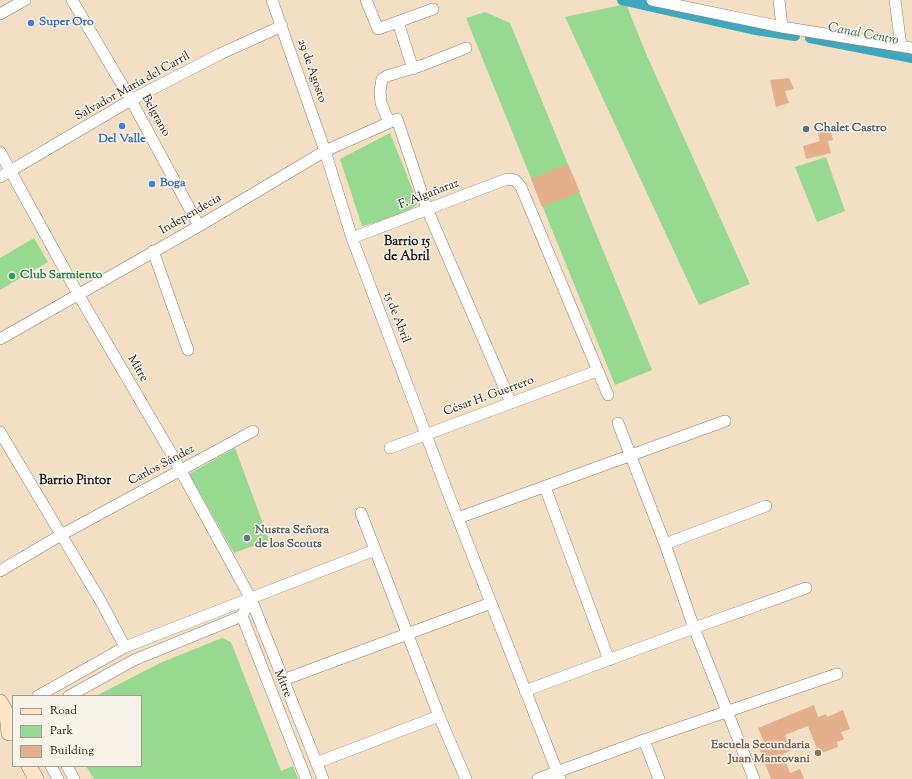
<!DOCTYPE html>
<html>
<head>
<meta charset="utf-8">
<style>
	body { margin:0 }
	#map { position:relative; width:912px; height:779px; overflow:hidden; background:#f3dfc3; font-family:"Sorts Mill Goudy",serif }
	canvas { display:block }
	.legend { position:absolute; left:12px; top:695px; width:130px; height:72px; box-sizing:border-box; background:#f7f3e8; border:1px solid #9f9d96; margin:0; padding:5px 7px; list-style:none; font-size:12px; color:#1c1c1c }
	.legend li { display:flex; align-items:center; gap:8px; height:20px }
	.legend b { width:20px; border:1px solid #9f9d96 }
</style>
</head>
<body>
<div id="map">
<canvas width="912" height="779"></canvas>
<ul class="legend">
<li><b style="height:5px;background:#ffe4c6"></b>Road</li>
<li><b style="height:11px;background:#97d990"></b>Park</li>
<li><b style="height:11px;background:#e5af8c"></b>Building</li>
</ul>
</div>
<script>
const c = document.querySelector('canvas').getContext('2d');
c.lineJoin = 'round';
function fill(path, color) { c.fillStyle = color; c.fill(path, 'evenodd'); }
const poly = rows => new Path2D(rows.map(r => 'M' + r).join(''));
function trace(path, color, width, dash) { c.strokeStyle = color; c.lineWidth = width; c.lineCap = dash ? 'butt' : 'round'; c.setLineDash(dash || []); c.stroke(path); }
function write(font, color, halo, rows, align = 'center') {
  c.font = font + ' "Sorts Mill Goudy",serif'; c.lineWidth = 3; c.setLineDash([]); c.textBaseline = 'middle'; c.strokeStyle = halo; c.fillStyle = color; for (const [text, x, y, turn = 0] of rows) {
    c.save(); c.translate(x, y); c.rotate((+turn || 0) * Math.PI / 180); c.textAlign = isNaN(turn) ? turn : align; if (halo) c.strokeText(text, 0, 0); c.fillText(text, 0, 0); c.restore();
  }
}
const green = poly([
	[626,4,647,56,750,284,699,305,565,17],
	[485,12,510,23,652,370,615,385,466,18],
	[390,133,418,203,408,212,374,223,362,226,340,159],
	[826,157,845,211,817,222,795,167],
	[34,238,48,262,0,290,0,258],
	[235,448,269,540,234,553,189,474],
	[222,638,231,642,281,771,293,766,298,779,94,779,86,766,141,766,141,696,96,696,160,663]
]);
const canal = poly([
	[622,0,756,30,795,36],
	[810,38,912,58]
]);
const building = poly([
	[789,78,794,89,785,91,789,103,776,107,770,80],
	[830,129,833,140,828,141,831,153,806,159,803,146,820,141,817,131],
	[568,164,580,192,542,207,531,179],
	[814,705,818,717,826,714,827,717,843,710,850,729,841,732,844,739,837,742,838,747,819,754,808,726,785,735,791,750,783,754,790,773,800,769,804,779,771,779,758,745,764,742,758,728]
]);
const street = poly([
	[72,0,131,100,199,226],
	[272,0,325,151,352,238,448,493,560,779],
	[366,0,378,29,433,9],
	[652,0,782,27,912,48],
	[779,0,782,27],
	[895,0,901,46],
	[0,14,25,0],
	[398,22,413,69],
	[389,122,381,103,380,91,382,79,387,76,423,65,466,48],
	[0,152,78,294,171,453,251,599,323,779],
	[0,177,131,100,220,54,282,26],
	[352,238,507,179,515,180,521,187,608,395],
	[153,251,188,350],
	[0,339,199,226,325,151,397,119,427,209,511,403],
	[618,423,665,544,694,628,754,779],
	[0,432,100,600,125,647],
	[390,448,597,371],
	[545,487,609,660],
	[361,513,439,716,466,779],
	[458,518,725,421],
	[665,544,766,506],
	[0,571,61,535,253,431],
	[251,599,242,616,306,779],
	[283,680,491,603],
	[525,691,694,628,806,588],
	[38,696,125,647,375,550],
	[69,696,134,660,242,616],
	[644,740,659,779],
	[316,763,439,716],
	[51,766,58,779],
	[67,766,74,779],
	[538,779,644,740,837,674]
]);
const secondary = poly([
	[0,702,7,714,9,733],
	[29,766,36,779]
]);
const markers = [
	[31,23,4,"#3f7fe0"],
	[122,126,4,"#3f7fe0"],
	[806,129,4,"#5c6f8a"],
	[152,184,4,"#3f7fe0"],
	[12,276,4,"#2e9e5b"],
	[247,538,4,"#6b7280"],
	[818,753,4,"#8d6e63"]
];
const shopNames = [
	["Super Oro",39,23],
	["Del Valle",122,140,"center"],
	["Boga",160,184]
];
const streetNames = [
	["29 de Agosto",311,71,71],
	["Salvador María del Carril",133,87,-29],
	["Belgrano",155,116,61],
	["F. Algañaraz",429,195,-21],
	["Independecia",191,215,-30],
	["15 de Abril",396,318,69],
	["Mitre",137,369,60],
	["César H. Guerrero",489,397,-20],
	["Carlos Sández",162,466,-28],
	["Mitre",282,684,68]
];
const serviceNames = [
	["Chalet Castro",814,129]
];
const leisureNames = [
	["Club Sarmiento",20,276]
];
const worshipNames = [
	["Nustra Señora",255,531],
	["de los Scouts",255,545]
];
const educationNames = [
	["Escuela Secundaria",810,746],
	["Juan Mantovani",810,760]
];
const waterNames = [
	["Canal Centro",863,35,11]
];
const neighbourhoodNames = [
	["Barrio 15",407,243],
	["de Abril",407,258],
	["Barrio Pintor",75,482]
];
fill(green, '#97d990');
trace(canal, '#3fa8bf', 10);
fill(building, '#e5af8c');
trace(street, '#887e70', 12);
trace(secondary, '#887e70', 16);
trace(street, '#fff', 11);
trace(secondary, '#ffe4c6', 15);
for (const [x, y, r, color] of markers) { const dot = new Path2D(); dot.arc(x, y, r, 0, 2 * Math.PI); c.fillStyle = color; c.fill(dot); trace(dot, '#f7f3e8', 1.5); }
write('bold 12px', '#366cbe', '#f7f3e8', shopNames, 'left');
write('12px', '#1c1c1c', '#f7f3e8', streetNames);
write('bold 12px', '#4e5e75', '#f7f3e8', serviceNames, 'left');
write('bold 12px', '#27864d', '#f7f3e8', leisureNames, 'left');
write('bold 12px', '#5b616d', '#f7f3e8', worshipNames, 'left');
write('bold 12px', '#785e54', '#f7f3e8', educationNames, 'right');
write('italic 13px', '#2c5b65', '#f7f3e8', waterNames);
write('bold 13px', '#1c1c1c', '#f7f3e8', neighbourhoodNames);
</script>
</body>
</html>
